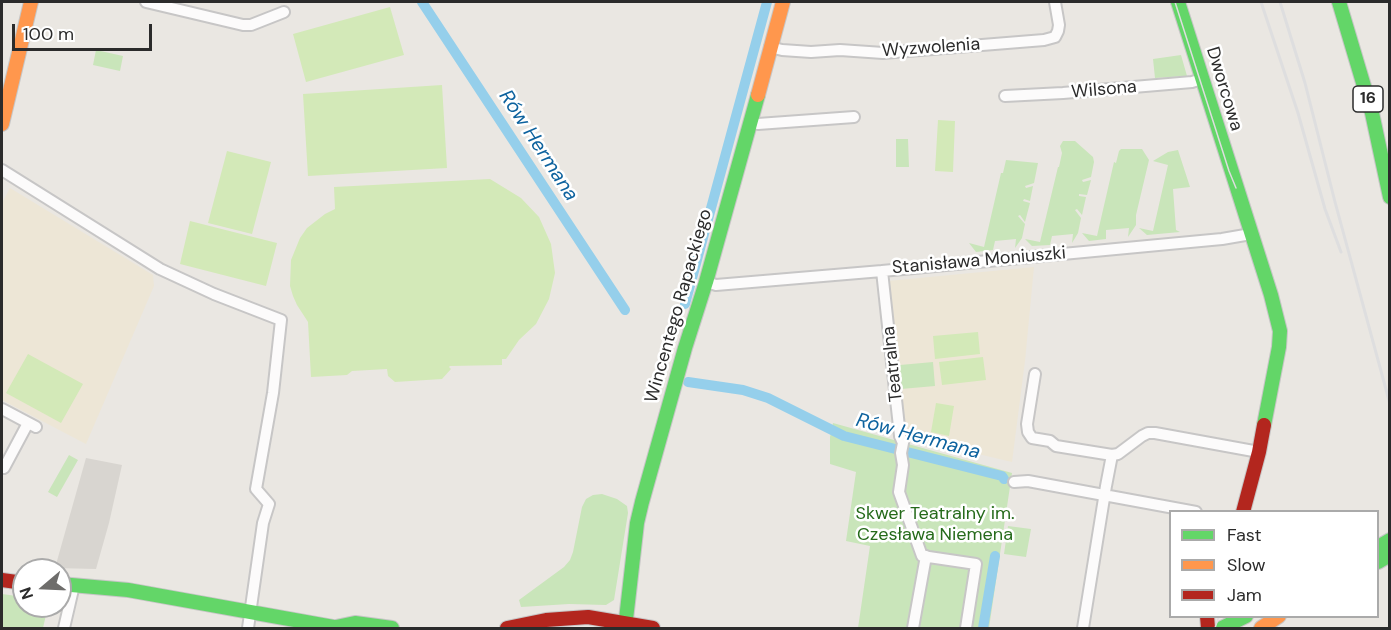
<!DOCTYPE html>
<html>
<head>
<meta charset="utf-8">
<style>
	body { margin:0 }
	#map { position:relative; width:1391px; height:630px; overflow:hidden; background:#eae7e2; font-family:"DM Sans",sans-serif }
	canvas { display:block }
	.frame { position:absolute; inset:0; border:3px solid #2b2b2b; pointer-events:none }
	.legend { position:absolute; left:1169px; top:510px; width:210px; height:108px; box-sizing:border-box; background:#fff; border:2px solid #aaa; margin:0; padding:8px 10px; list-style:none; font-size:18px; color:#2b2b2b }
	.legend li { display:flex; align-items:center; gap:12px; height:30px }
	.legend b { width:30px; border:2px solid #aaa }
	.north { position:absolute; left:12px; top:558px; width:60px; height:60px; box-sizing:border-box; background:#fff; border:2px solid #aaa; border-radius:50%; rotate:251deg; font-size:16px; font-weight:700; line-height:24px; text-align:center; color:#2b2b2b }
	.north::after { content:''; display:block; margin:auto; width:21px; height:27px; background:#6e6d6b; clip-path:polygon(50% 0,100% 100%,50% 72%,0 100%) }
	.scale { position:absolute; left:12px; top:24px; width:140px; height:27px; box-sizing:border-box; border:3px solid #2b2b2b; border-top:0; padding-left:8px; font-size:18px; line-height:21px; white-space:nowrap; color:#2b2b2b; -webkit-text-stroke:4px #fff; paint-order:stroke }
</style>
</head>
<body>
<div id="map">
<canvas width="1391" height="630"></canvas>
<div class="frame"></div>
<ul class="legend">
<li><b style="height:8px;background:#63d668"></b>Fast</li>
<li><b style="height:8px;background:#ff974d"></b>Slow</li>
<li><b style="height:8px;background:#b3261e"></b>Jam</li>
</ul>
<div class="north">N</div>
<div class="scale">100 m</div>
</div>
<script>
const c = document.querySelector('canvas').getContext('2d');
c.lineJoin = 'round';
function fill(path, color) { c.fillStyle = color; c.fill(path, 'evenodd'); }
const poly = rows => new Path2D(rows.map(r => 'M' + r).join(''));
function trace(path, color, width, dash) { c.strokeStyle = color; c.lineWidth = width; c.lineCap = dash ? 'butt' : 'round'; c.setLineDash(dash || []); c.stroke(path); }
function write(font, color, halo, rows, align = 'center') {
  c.font = font + ' "DM Sans",sans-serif'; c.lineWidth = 5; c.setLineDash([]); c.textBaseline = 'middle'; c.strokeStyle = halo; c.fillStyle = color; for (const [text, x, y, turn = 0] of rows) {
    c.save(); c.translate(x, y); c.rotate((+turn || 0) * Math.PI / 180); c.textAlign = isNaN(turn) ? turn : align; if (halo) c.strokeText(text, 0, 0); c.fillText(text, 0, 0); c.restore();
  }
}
const education = poly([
	[10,188,153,275,154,286,86,444,2,400,2,203],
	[1034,267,1025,361,1012,462,906,437,888,281]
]);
const green = poly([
	[96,50,123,56,120,71,93,65],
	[1181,55,1187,76,1155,78,1153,59],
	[896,139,908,139,909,167,896,167],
	[1063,141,1075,141,1093,157,1094,162,1091,177,1082,180,1083,182,1091,180,1087,195,1079,194,1079,196,1086,197,1082,215,1077,209,1075,210,1081,218,1078,233,1072,243,1073,234,1052,236,1050,245,1032,246,1025,239,1040,242,1058,167,1059,167,1062,153,1060,146],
	[1121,149,1142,149,1149,160,1136,215,1136,225,1128,237,1129,228,1106,230,1106,239,1089,241,1082,233,1097,236,1114,162,1116,163,1119,151],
	[1178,150,1190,187,1173,189,1176,230,1180,232,1147,235,1139,228,1153,231,1168,165,1153,161,1168,152],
	[1006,160,1038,163,1034,183,1025,186,1026,188,1033,186,1030,201,1024,199,1023,201,1030,203,1025,222,1020,215,1018,216,1025,224,1022,238,1015,248,1016,239,995,241,993,250,976,252,969,243,984,247,1001,173,1003,173],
	[933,362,935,386,901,389,900,365],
	[833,423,1012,473,989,628,858,628,870,546,846,541,856,472,830,464,830,437],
	[69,455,78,460,57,497,48,492],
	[602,494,617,499,627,506,628,513,614,600,606,605,569,604,521,607,519,600,564,567,570,560,573,552,582,507,586,499,593,495],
	[1008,526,1031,529,1026,557,1004,554],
	[2,594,24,597,24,606,48,606,43,628,2,628]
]);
const pitch = poly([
	[390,7,404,55,306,82,293,34],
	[442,85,447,168,308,176,303,94],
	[938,120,955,121,953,172,935,171],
	[227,151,271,162,252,234,208,223],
	[490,179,521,198,539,217,551,244,555,273,549,299,536,324,519,340,506,359,502,359,502,365,450,366,449,367,451,369,442,379,395,382,388,376,387,369,352,371,347,375,311,377,308,322,297,305,293,296,290,286,291,260,300,238,307,228,325,214,335,209,334,187],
	[190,221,277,243,266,286,180,264],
	[978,332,980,354,935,359,933,336],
	[28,354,83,384,61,423,6,393],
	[983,357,986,380,942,385,939,362],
	[936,403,954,406,949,436,931,432]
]);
const plaza = poly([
	[86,458,122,465,109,523,96,569,55,568]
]);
const canal = poly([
	[422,2,625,310],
	[685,304,767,2],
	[688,382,743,390,768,398,844,436,1002,476,1004,479],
	[983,628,995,556]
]);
const street = poly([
	[146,2,243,25,251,25,284,12],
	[770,47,782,50,811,52,840,50,883,53,1044,40,1055,37,1058,31,1059,25,1055,2],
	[1005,96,1063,93,1192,82,1202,79],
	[750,121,758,124,854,117],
	[2,170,160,269,214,294,281,320,273,393,256,489,269,504,263,523,248,628],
	[882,271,900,436,903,443,901,453,903,465,899,492,922,556,976,564,966,628],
	[706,282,716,285,882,271,1222,239,1251,234],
	[1035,374,1027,424,1028,432,1032,438,1050,441,1056,446,1112,455,1118,454,1142,436,1148,433,1155,433,1259,452],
	[2,409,36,427],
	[4,468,28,423],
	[1014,482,1028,481,1196,512],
	[64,628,74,585],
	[913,628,926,556],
	[1083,628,1106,486,1112,455]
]);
const fast = poly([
	[1178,2,1271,295,1280,331,1279,347,1264,425],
	[1339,2,1372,113,1390,197],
	[1378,547,1390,540],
	[1378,562,1390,555],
	[60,584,128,590,339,628],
	[336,627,355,623,392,628],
	[625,628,637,523,642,502,685,348,706,282,758,95],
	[1222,628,1246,616]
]);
const slow = poly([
	[758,95,783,2],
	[2,124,31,2],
	[1261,628,1279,616]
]);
const jam = poly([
	[1243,512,1259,452,1264,425],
	[2,580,24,583],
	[1207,616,1208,628],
	[507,628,546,620,588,617,653,628]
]);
const tram = poly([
	[1175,2,1229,171,1236,188],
	[1215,628,1219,616]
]);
const rail = poly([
	[1261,2,1298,113,1325,209,1341,252],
	[1280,2,1305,83,1335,202,1390,404]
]);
const shields = [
	[1368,99,30]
];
const shieldNames = [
	["16",1368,99]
];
const streetNames = [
	["Wyzwolenia",931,48,-4],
	["Dworcowa",1224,89,73],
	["Wilsona",1104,90,-5],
	["Stanisława Moniuszki",979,261,-5],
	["Wincentego Rapackiego",679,306,-74],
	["Teatralna",893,364,-96]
];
const parkNames = [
	["Skwer Teatralny im.",935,514],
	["Czesława Niemena",935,535]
];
const waterNames = [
	["Rów Hermana",538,146,57],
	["Rów Hermana",918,437,15]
];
fill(education, '#ede6d6');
fill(green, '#c9e5ba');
fill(pitch, '#d3e9b8');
fill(plaza, '#d8d5d0');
trace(canal, '#95cfeb', 10);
trace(street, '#c7c6c6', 14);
trace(fast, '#c7c6c6', 16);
trace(slow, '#c7c6c6', 16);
trace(jam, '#c7c6c6', 16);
trace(street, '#fcfbfb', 10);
trace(fast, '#63d668', 14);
trace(slow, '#ff974d', 14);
trace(jam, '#b3261e', 14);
trace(tram, '#dededf', 1.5);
trace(rail, '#dededf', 3);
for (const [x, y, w] of shields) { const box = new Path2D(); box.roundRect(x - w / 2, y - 13, w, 26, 4.5); c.fillStyle = '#fff'; c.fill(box); trace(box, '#2b2b2b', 1.5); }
write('bold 16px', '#2b2b2b', null, shieldNames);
write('18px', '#2b2b2b', '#fff', streetNames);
write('18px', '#256a1a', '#fff', parkNames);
write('italic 20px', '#0d629e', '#fff', waterNames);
</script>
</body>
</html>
